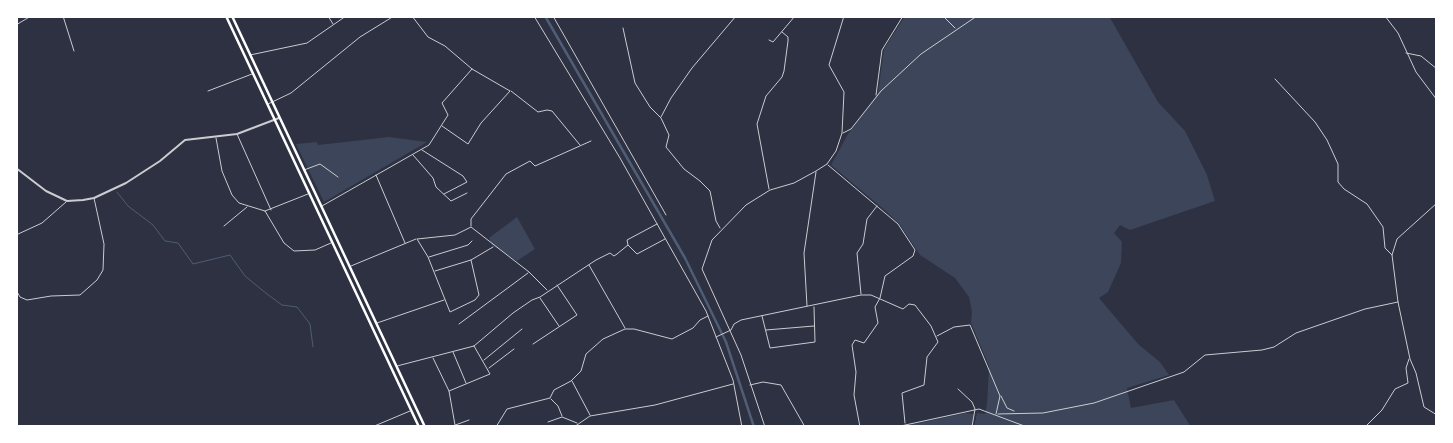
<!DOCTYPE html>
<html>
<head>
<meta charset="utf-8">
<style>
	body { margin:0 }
	#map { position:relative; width:1453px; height:443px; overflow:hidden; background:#2d3142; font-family:"Asap Condensed",sans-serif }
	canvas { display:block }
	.frame { position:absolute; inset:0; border:18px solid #fff; pointer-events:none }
</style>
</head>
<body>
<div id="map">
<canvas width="1453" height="443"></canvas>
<div class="frame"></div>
</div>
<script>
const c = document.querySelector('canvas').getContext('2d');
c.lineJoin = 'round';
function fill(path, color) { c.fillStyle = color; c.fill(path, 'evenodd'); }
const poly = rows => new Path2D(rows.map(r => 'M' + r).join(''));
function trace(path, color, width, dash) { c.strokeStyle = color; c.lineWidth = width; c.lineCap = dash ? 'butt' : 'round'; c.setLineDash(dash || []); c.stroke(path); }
const green = poly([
	[905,16,1109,16,1158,102,1185,131,1207,175,1215,201,1130,230,1120,225,1114,233,1122,242,1121,263,1108,292,1099,298,1139,345,1160,362,1169,375,1127,388,1131,408,1174,400,1191,427,974,427,977,413,985,414,987,404,989,366,971,323,972,312,969,297,955,278,920,255,900,225,887,212,831,165,848,134,878,93,884,49],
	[389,137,427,142,324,202,296,144,317,142,318,145],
	[517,217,535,249,517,261,492,245,489,238],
	[965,413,974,414,972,425,969,427,901,427]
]);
const stream = poly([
	[117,192,128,206,153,225,165,241,178,243,193,264,230,255,245,276,267,294,282,305,297,307,310,324,313,347]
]);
const canal = poly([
	[545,16,685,258,726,342,754,427]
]);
const minor = poly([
	[63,16,74,51],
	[328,16,333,24],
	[412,16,428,37,445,46,472,69,510,91,481,123,468,144,442,126],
	[534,16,620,158,706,311,733,380,742,427],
	[553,16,666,215],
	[943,16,955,28],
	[1385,16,1398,33,1416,72,1437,100],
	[16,25,31,16],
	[623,28,635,83,650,107,661,118,669,135,666,147,684,169,700,181,710,191,716,221,720,228],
	[769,40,773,42,795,16],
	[1406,53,1421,56,1437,69],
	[250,55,307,43,346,16],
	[1275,79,1315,122,1327,140,1338,164,1338,182,1344,189,1367,204,1383,227,1385,248,1392,255],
	[208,91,252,74],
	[511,91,538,112,547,110,552,111,580,145],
	[876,95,882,50,903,16],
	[268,104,291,93,360,37,394,16],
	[661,117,671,98,692,68,736,16],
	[843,133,851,129,881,91,921,54,977,16],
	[237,134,271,210],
	[216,138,222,171,232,195,239,203,265,211,284,243,294,251,315,250,331,243],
	[422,150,463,176,467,182,444,194],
	[413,155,433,178,436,187,451,201,467,193],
	[828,165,898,224,915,250,913,256,885,276,880,298,875,307,878,323,864,343,855,340,852,345,856,372,854,395,860,427],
	[304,170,320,164,338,177],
	[376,175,405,243],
	[769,189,757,124,766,96,782,77,784,71,788,41,788,37,782,32],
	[1437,203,1397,239,1392,255,1398,302,1410,359,1416,373,1424,407,1437,415],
	[322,206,429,145,448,115,442,103,472,69],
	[265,211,308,194],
	[224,226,247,207],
	[471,226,471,219,506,174,530,161,535,166,591,141],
	[16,235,42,223,66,202],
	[628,245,627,240,657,224],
	[429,257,468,245,472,241],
	[471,260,479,295,475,300,450,312,428,257,417,239,455,235,471,227,529,272,547,290],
	[589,265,625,328],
	[351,266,416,239],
	[435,271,471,260,493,247],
	[16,290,20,297,27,300,51,296,80,295,97,280,103,270,104,244,94,198],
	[861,294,857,253,863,244,867,219,877,206],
	[540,298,559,326],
	[807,306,804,253,816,172],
	[762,316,770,348,815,342,814,307],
	[377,323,444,300],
	[459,324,528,273],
	[766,330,814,326],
	[937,336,954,327,970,325,1000,396,996,414],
	[716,337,731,330,734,324,741,320,861,295,871,295,903,309,909,304,915,305,931,326,938,342,927,357,924,385,902,393,905,423],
	[533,344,577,315,557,285],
	[453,352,466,383],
	[433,358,449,391,455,425],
	[484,360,522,329],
	[397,366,474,346,513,313,532,300,540,297,596,260,610,253,614,256,617,254,628,245,637,254,665,239],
	[489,368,514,349],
	[572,381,590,415],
	[750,385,763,382,781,385,805,427],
	[958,389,972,402,975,409,972,427],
	[449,391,490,374,474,346],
	[1001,396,1007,408,1014,411],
	[551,399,558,406,562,416],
	[998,414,1043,413,1094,403,1184,372,1205,355,1262,350,1274,347,1296,333,1365,309,1398,302],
	[548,422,562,417,577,423],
	[372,427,410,411],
	[450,427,469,420],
	[496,427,507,409,550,398,554,390,571,381,581,371,586,354,603,339,625,329,634,329,672,339,693,328,700,320,708,316],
	[574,427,590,416,655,405,733,384],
	[765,427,741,355,702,269,712,240,746,205,770,190,794,183,816,171,827,164,836,151,842,133,844,92,829,65,844,16],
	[896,427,979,409,1027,427],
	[1365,427,1382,410,1395,389,1408,383,1406,368,1409,359]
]);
const tertiary = poly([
	[16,168,46,191,67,201,83,200,94,198,126,183,160,161,185,140,237,134,279,118]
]);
const trunk = poly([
	[226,16,419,427],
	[232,16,425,427]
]);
fill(green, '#3c4559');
trace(stream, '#4f5d75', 1);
trace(canal, '#4f5d75', 2.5);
trace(minor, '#caccd0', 1);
trace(tertiary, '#caccd0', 2);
trace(trunk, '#fff', 2.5);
</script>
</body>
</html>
